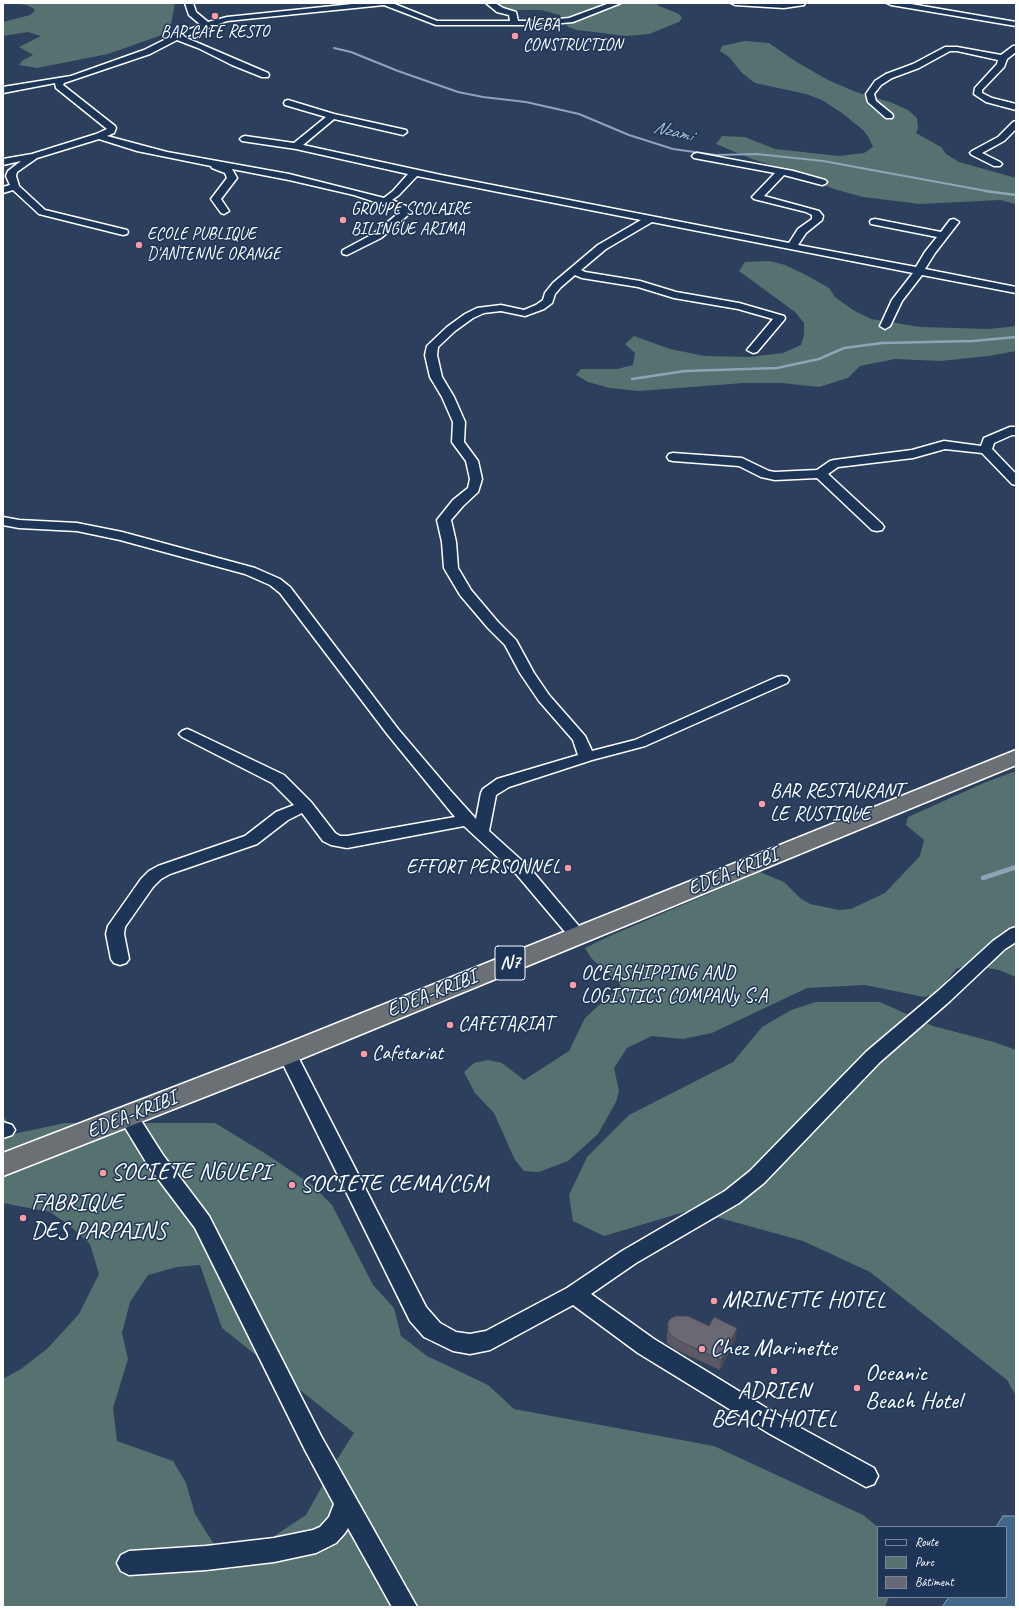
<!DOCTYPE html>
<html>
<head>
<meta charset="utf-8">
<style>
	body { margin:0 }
	#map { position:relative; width:1019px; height:1610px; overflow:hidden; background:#2c3f5d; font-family:Caveat,sans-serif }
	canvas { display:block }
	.frame { position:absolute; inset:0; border:4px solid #fff; pointer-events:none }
	.legend { position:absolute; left:877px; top:1526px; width:130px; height:72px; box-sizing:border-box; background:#1d3557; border:1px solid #77869a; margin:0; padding:5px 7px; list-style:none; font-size:12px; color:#fff }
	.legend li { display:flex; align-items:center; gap:8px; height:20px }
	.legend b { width:20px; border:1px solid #77869a }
</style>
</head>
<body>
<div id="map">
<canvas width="1019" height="1610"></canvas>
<div class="frame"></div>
<ul class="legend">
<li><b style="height:5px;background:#1d3557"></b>Route</li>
<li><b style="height:11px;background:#567270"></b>Parc</li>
<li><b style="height:11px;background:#6a6873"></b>Bâtiment</li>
</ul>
</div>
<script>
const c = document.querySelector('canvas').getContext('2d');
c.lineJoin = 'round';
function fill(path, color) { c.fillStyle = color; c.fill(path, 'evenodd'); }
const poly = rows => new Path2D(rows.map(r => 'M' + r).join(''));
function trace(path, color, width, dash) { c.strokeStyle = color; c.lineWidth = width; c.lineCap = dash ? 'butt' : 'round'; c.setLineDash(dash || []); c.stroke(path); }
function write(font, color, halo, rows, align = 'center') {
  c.font = font + ' Caveat,sans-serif'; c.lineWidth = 3; c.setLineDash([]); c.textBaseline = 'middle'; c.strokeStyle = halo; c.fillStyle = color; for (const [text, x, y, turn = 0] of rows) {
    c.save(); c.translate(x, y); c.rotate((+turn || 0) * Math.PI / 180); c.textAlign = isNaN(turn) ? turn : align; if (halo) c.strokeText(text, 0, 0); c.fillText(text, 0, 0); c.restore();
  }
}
const green = poly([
	[14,3,175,3,171,24,165,32,159,36,108,54,37,68,19,65,22,61,33,55,19,47,41,36,28,32,3,36,3,22,30,15,35,11,33,8,26,5],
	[496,3,659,3,657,5,679,14,682,18,679,22,649,34,626,36,577,30,568,27,560,15,541,10,511,10],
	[745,41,769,43,795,61,828,80,856,92,890,102,908,110,917,118,918,128,916,133,941,147,946,154,959,162,1016,178,1016,204,1000,200,920,204,863,197,834,189,799,174,752,159,716,144,722,136,745,137,775,149,839,156,864,153,873,147,869,138,863,130,842,113,822,100,806,94,755,83,742,73,729,57,720,51,722,46],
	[770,261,785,265,806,275,829,288,835,297,853,310,871,319,921,327,989,329,1016,326,1016,351,989,356,940,361,895,359,860,366,848,378,819,387,782,383,744,383,639,391,610,388,588,382,576,375,581,369,617,369,633,365,635,353,625,344,634,336,670,349,705,356,750,357,783,353,801,345,804,335,804,323,795,312,739,271,745,262],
	[1016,771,1016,977,999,970,968,965,956,969,936,994,924,997,865,985,807,988,712,1033,683,1039,652,1036,627,1048,614,1068,619,1091,616,1102,598,1134,568,1161,539,1172,524,1171,515,1160,494,1113,475,1093,464,1072,474,1063,488,1060,502,1063,524,1080,569,1051,585,1018,621,985,591,958,585,948,612,935,760,872,784,882,800,898,810,904,839,910,851,909,885,893,920,856,924,840,906,825,908,817,986,782],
	[816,1002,880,1002,933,1026,994,1042,1016,1050,1016,1396,1007,1380,870,1272,803,1241,691,1210,604,1236,573,1221,569,1195,587,1157,629,1115,733,1062,762,1027,791,1010],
	[3,1114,9,1128,4,1136,65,1123,215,1123,266,1154,312,1185,332,1205,373,1285,394,1308,401,1336,427,1356,488,1385,514,1409,714,1446,863,1515,878,1527,878,1597,889,1597,885,1607,3,1607,3,1379,21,1369,48,1348,79,1314,99,1274,90,1244,69,1225,50,1212,3,1203],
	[200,1265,222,1328,354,1433,336,1461,306,1515,268,1540,230,1570,195,1514,186,1483,173,1461,117,1441,113,1408,128,1359,122,1333,130,1302,148,1275,177,1267]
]);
const water = poly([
	[1003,1516,1016,1516,1016,1607,942,1607,949,1597,1006,1597,1006,1527,996,1527,1003,1516]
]);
const streamFar2 = poly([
	[334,48,351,52,398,71,458,92,483,97,526,102,579,114,629,135,673,149,716,155,757,154,823,161,992,192]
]);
const streamFar1 = poly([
	[985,191,1016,195],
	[632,379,685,371,777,368,819,359,844,348,882,343,973,341,1016,337]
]);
const stream = poly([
	[983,878,1016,867]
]);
const minor = poly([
	[185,3,193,3,196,12,208,22,227,17,362,3,392,3,437,21,510,21,509,15,497,12,486,3,495,3,503,8,516,12,518,21,540,21,569,18,610,3,621,3,573,22,540,25,436,25,384,5,227,21,184,37,268,73,269,75,268,77,262,77,232,65,198,48,177,40,150,54,64,83,63,85,115,126,116,128,114,133,107,136,167,152,289,174,384,198,393,191,408,174,296,149,242,141,240,139,242,137,245,136,294,143,326,117,285,105,284,103,285,101,288,100,334,114,406,130,407,132,403,135,334,119,303,145,441,175,789,243,798,229,812,219,812,215,806,212,754,199,752,197,754,195,775,173,694,158,692,156,694,154,697,153,793,171,825,180,827,182,825,184,822,185,784,175,764,196,819,211,823,216,822,220,806,233,798,245,916,267,925,252,937,237,871,224,870,222,871,220,875,219,941,232,950,220,954,219,959,222,935,253,925,269,1016,287,1016,293,922,275,902,301,890,326,885,329,880,326,892,300,913,273,652,222,606,249,581,270,585,272,640,281,676,292,739,303,784,316,785,318,784,320,757,352,753,353,747,350,773,319,738,309,674,298,638,287,582,278,575,275,561,287,555,294,552,303,544,309,525,316,501,311,484,313,473,318,455,331,438,347,437,355,442,377,454,397,465,422,464,442,478,461,482,479,478,492,463,506,451,520,456,542,458,568,471,590,498,622,516,640,534,673,549,695,585,736,592,751,635,740,777,677,782,676,787,677,789,680,787,683,645,746,592,760,509,787,496,795,489,831,529,867,583,931,586,935,583,939,577,941,571,939,517,875,464,826,347,848,331,845,323,841,302,813,288,820,257,844,170,874,161,879,153,887,125,927,124,934,129,959,126,963,120,965,114,963,111,959,106,934,108,926,141,879,149,871,158,866,245,836,276,812,294,805,272,783,182,737,179,734,182,731,187,729,192,731,284,775,311,802,335,833,340,836,347,836,455,817,388,735,280,593,270,585,245,574,120,540,77,531,19,528,3,525,3,517,19,520,77,523,122,532,255,568,280,579,290,587,398,729,449,789,476,819,481,793,483,789,497,779,578,755,573,740,539,701,520,673,505,645,488,628,460,595,444,568,442,542,437,520,453,500,468,488,470,479,466,461,452,442,453,422,442,397,430,377,425,355,427,346,447,327,465,314,477,308,501,305,524,310,536,305,543,300,545,293,553,283,598,245,641,220,417,176,399,195,392,200,406,206,410,213,408,215,381,238,347,255,343,254,342,252,343,250,373,234,400,212,399,210,354,195,289,180,232,169,237,178,221,199,229,211,224,214,221,213,211,199,227,178,225,173,212,168,211,166,137,151,99,139,37,158,17,172,16,176,19,186,45,210,127,230,128,232,127,234,123,235,39,214,13,190,3,193,3,187,10,185,6,176,8,171,21,161,3,165,3,159,32,154,96,134,107,129,56,88,55,83,3,93,3,87,71,76,144,50,174,35,201,25,189,15,185,3],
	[731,3,767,4,805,3,804,5,784,8,735,5,731,3],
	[887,3,905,3,1016,22,1016,26,891,5,887,3],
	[1013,46,1016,46,1016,52,1007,59,1004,67,982,90,982,93,992,98,1016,104,1016,110,986,102,974,94,975,88,997,64,998,60,957,51,950,51,919,68,892,78,881,85,874,94,876,101,892,114,893,116,892,118,886,118,868,102,866,94,875,81,886,74,913,64,945,47,957,47,1001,55,1013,46],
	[1016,121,1016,129,1004,141,982,153,1000,162,1002,164,1000,166,994,166,972,155,970,153,972,151,998,137,1013,122,1016,121],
	[1010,427,1016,427,1016,435,1012,435,994,443,992,449,1016,474,1016,485,1012,484,982,453,945,449,913,458,838,467,828,474,882,524,884,527,882,530,877,531,872,530,817,478,775,480,761,477,739,466,673,461,669,460,667,457,669,454,673,453,742,458,769,471,775,472,817,470,830,461,834,460,912,450,944,441,981,446,984,438,1010,427],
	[1016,927,1016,942,1005,949,950,1001,880,1062,764,1183,739,1203,636,1263,591,1294,654,1339,786,1420,874,1468,878,1476,874,1484,866,1487,770,1434,638,1353,573,1305,490,1350,470,1354,453,1351,424,1337,410,1321,278,1054,280,1049,287,1047,294,1049,426,1307,440,1323,456,1332,470,1334,486,1331,567,1288,622,1251,725,1191,750,1171,866,1052,938,991,993,941,1010,929,1016,927],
	[128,1108,135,1111,163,1155,209,1216,321,1436,417,1607,392,1607,348,1528,345,1533,336,1543,316,1553,274,1562,206,1570,129,1575,121,1571,117,1563,121,1555,129,1551,206,1546,274,1538,313,1530,320,1527,329,1517,334,1504,305,1450,195,1228,149,1167,118,1116,121,1111,128,1108],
	[3,1122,12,1125,15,1130,12,1135,3,1138,3,1122]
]);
const highway = poly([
	[1016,750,1016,765,296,1061,3,1176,3,1153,278,1047,1016,750]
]);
const wall = poly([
	[668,1322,736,1338,720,1370,676,1350,667,1343,667,1333]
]);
const shadedWall = poly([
	[737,1328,736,1338,720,1370,721,1360]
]);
const building = poly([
	[676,1316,688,1316,709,1326,714,1317,737,1328,721,1360,677,1340,668,1332,668,1322,671,1318,676,1316]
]);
const markers = [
	[215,16,4,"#ff9aa2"],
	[515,36,4,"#ff9aa2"],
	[343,220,4,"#ff9aa2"],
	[139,245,4,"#ff9aa2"],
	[762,804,4,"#ff9aa2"],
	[568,868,4,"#ff9aa2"],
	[573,985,4,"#ff9aa2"],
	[450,1025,4,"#ff9aa2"],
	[364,1054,4,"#ff9aa2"],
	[103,1173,4,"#ff9aa2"],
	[292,1185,4,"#ff9aa2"],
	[23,1218,4,"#ff9aa2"],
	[714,1301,4,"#ff9aa2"],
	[702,1349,4,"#ff9aa2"],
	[774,1371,4,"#ff9aa2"],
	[857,1388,4,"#ff9aa2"]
];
const farPoinames = [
	["NEBA",523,26],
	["CONSTRUCTION",523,46],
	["BAR CAFE RESTO",215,33,"center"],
	["GROUPE SCOLAIRE",351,210],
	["BILINGUE ARIMA",351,230],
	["ECOLE PUBLIQUE",147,235],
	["D'ANTENNE ORANGE",147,255]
];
const farWaternames = [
	["Nzami",673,132,14]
];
const shields = [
	[510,963,30]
];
const shieldNames = [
	["N7",510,963]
];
const poiNames = [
	["BAR RESTAURANT",770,792],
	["LE RUSTIQUE",770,815],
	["EFFORT PERSONNEL",560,868,"right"],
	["OCEASHIPPING AND",581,974],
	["LOGISTICS COMPANy S.A",581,997],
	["CAFETARIAT",458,1025],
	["Cafetariat",372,1054]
];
const streetNames = [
	["EDEA-KRIBI",733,872,-22],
	["EDEA-KRIBI",432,994,-22],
	["EDEA-KRIBI",132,1115,-22]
];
const nearPoinames = [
	["SOCIETE NGUEPI",111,1173],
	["SOCIETE CEMA/CGM",300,1185],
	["FABRIQUE",31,1204],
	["DES PARPAINS",31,1232],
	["MRINETTE HOTEL",722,1301],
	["Chez Marinette",710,1349],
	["Oceanic",865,1374],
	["Beach Hotel",865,1402],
	["ADRIEN",774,1392,"center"],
	["BEACH HOTEL",774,1420,"center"]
];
fill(green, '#567270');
fill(water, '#42678a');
trace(water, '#8ea4b9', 1);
trace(streamFar2, '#8ea4b9', 2);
trace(streamFar1, '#8ea4b9', 2.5);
trace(stream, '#8ea4b9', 4.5);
trace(minor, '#fff', 3);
trace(highway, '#fff', 3);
fill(minor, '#1d3557');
fill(highway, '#6a7074');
fill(wall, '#5b5963');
fill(shadedWall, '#4a4950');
fill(building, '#6a6873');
trace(building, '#4a4950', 1);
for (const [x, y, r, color] of markers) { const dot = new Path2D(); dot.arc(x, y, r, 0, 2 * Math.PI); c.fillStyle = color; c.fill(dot); trace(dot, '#1d3557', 1.5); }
write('17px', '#fff', '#1d3557', farPoinames, 'left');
write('italic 18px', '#b3c2d0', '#1d3557', farWaternames);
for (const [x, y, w] of shields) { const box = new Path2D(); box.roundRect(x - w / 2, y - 17, w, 34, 3); c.fillStyle = '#1d3557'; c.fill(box); trace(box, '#fff', 1); }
write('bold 19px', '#fff', null, shieldNames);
write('20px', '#fff', '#1d3557', poiNames, 'left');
write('20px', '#fff', '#1d3557', streetNames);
write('24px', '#fff', '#1d3557', nearPoinames, 'left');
</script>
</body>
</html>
